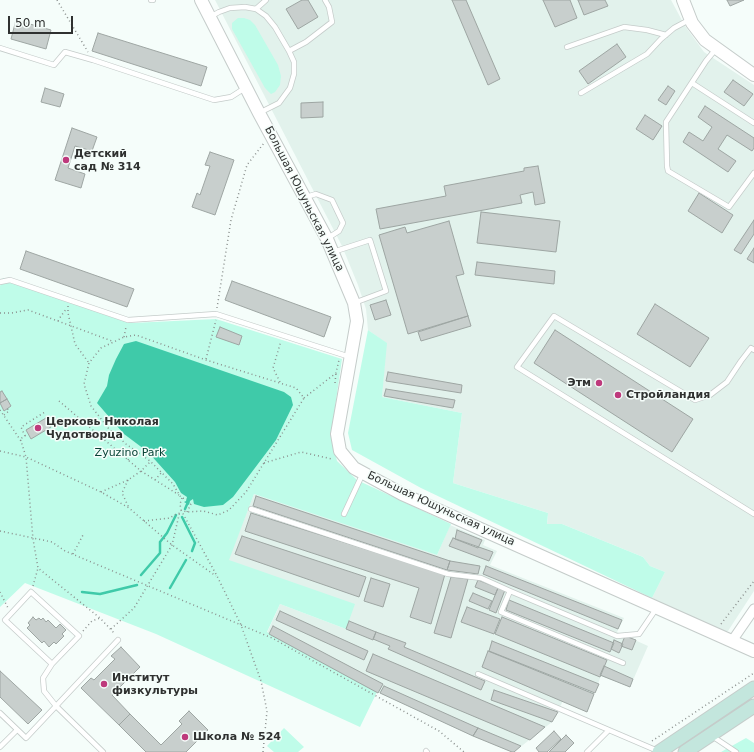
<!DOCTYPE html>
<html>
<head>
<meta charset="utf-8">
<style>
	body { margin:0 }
	#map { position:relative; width:754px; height:752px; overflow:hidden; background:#f5fdfa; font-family:"DejaVu Sans",sans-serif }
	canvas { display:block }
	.scale { position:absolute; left:8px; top:16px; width:65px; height:18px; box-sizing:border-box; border:2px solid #2f3130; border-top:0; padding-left:5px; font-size:12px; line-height:14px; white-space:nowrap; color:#2f3130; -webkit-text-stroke:3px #f5fdfa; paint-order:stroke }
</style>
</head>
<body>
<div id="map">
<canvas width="754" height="752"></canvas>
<div class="scale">50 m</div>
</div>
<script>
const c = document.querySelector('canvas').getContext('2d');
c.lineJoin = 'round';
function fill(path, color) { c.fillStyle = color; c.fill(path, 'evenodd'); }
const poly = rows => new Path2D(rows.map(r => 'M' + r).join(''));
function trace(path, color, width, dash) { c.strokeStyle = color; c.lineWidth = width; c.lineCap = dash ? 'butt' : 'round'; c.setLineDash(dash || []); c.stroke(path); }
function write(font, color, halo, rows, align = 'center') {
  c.font = font + ' "DejaVu Sans",sans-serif'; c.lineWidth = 3; c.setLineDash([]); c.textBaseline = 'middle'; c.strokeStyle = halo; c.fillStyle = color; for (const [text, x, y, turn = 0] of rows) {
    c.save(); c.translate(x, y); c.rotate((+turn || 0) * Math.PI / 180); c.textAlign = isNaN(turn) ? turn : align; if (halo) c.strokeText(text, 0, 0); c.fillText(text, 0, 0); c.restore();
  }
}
const built = poly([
	[215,0,671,0,685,26,704,52,754,85,754,591,728,631,722,632,652,598,665,572,650,566,643,557,562,524,547,525,548,513,453,483,462,413,382,397,386,343,368,330,366,309,358,285,342,246],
	[254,494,437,555,450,525,485,540,483,545,497,551,490,565,624,618,617,632,648,646,630,687,601,676,587,712,563,701,552,722,514,752,473,736,377,692,267,633,280,604,346,629,228,560]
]);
const green = poly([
	[238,18,244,18,250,20,255,25,278,65,281,76,280,85,275,92,271,94,265,88,232,29,232,23],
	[3,278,132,323,216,319,342,359,331,435,337,461,357,480,451,524,437,555,254,494,229,560,355,604,346,629,280,604,267,632,377,692,360,727,156,634,25,583,0,607,0,286],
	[368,330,387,343,382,397,462,413,453,483,548,513,547,524,562,524,643,557,650,566,665,572,652,598,421,488,352,450,348,433],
	[284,728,304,747,298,752,274,752,267,746],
	[746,738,754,743,754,752,721,752]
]);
const water = poly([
	[136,341,284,392,291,397,293,405,276,440,233,497,223,505,204,507,194,504,193,499,190,501,189,505,184,502,186,501,187,497,181,493,175,482,148,452,124,434,97,403,107,386,109,375,116,359,124,344]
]);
const stream = poly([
	[185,509,188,502],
	[182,517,195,543,192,551],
	[141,575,160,553,160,542,167,533,176,515],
	[170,588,186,560],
	[82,592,100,594,137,585]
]);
const building = poly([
	[302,0,308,0,318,17,298,29,286,9,302,0],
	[452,0,466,0,500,79,488,85,452,0],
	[543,0,570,0,577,18,555,27,543,0],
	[578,0,605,0,608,6,584,15,578,0],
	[727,0,744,0,730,6,727,0],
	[16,20,51,30,46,49,11,39,16,20],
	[98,33,207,67,201,86,92,51,98,33],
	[617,44,626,57,588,84,579,71,617,44],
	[733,80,753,94,744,106,724,92,733,80],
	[668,86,675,91,666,105,658,100,668,86],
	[45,88,64,94,60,107,41,102,45,88],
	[323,102,323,117,301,118,301,103,323,102],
	[705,106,754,138,754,148,752,151,727,135,718,149,736,161,728,172,683,142,689,132,703,141,712,127,698,117,705,106],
	[645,115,662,126,653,140,636,129,645,115],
	[72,128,97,137,92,151,75,146,68,168,85,174,81,188,55,180,72,128],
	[210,152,234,160,215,215,192,207,197,193,200,195,210,166,205,165,210,152],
	[538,166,545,203,535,205,533,192,520,195,522,203,380,229,376,209,446,196,444,186,524,171,524,168,538,166],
	[699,193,733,215,722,233,688,211,699,193],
	[481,212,560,221,556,252,477,243,481,212],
	[754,220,754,234,741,254,734,250,754,220],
	[449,221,464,274,456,276,468,316,408,334,379,235,405,227,407,233,449,221],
	[754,248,754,263,747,259,754,248],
	[26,251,134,289,127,307,20,269,26,251],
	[477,262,555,271,554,284,475,275,477,262],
	[232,281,331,317,324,337,225,300,232,281],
	[386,300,391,315,375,320,370,305,386,300],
	[655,304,709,338,690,367,637,334,655,304],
	[468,316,471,326,421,341,418,332,468,316],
	[220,327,242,336,239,345,216,337,220,327],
	[555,330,693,419,672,452,534,363,555,330],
	[388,372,462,385,461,393,386,381,388,372],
	[386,389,455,400,453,408,384,396,386,389],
	[2,391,7,399,0,403,0,392,2,391],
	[7,399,11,406,4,411,0,403,7,399],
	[46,418,51,427,31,439,26,430,46,418],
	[256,496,450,561,447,570,253,506,256,496],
	[251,513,445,574,431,624,410,617,419,588,245,531,251,513],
	[457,530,482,540,478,548,455,539,457,530],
	[242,536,366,577,359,597,235,554,242,536],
	[453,538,493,552,489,561,449,546,453,538],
	[450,561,480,566,478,574,447,570,450,561],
	[486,566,622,620,618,629,483,574,486,566],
	[451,577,468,579,451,638,434,633,451,577],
	[371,578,390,584,383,607,364,601,371,578],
	[478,580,498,588,495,595,475,587,478,580],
	[498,588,505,590,496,613,489,610,498,588],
	[473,593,492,601,488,609,469,601,473,593],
	[509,600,614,643,610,652,506,610,509,600],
	[467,607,500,619,494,634,461,622,467,607],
	[280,611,368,651,364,660,276,620,280,611],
	[33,617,36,620,39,618,41,620,43,618,46,622,48,620,56,628,60,624,66,630,62,634,64,636,56,644,54,642,49,647,44,641,42,643,27,628,30,625,28,623,33,617],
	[502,617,607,660,600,677,495,634,502,617],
	[349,621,376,632,373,640,346,629,349,621],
	[273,626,383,684,378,693,269,634,273,626],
	[376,632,406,643,404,647,485,681,481,690,388,649,390,646,373,639,376,632],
	[625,636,636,640,632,650,621,646,625,636],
	[614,640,623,644,619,653,611,649,614,640],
	[492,641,599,684,595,693,489,651,492,641],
	[121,647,140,667,112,695,130,714,119,725,81,688,91,678,94,680,115,659,111,656,121,647],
	[488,651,594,694,587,712,482,667,488,651],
	[373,654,545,727,530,740,366,671,373,654],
	[604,666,633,679,630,687,600,675,604,666],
	[0,671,42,710,28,724,0,697,0,671],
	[384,686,478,728,473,736,380,693,384,686],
	[494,690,558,712,552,722,491,700,494,690],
	[189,711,208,730,186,752,146,752,119,725,130,714,161,745,182,724,179,721,189,711],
	[478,728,521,746,514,752,512,752,473,736,478,728],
	[554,731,561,739,547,752,539,752,536,748,554,731],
	[566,735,574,743,565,752,549,752,566,735]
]);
const path = poly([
	[57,0,88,52],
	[68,306,68,313,75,344,89,363],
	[217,308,231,220,247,165,264,143],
	[0,313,12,313,28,310,112,341],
	[58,321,61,316,67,308],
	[124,337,126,327],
	[206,359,216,320],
	[280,382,273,368,281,341],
	[335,383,336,373],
	[304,398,336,373,339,360],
	[59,401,141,471,179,495],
	[0,410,21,441,26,457,33,539,38,568,100,618,115,634],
	[4,415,9,411,7,408],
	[25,436,21,427,45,412],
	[21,441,20,439,28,434],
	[0,451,26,457,101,492,129,508,172,545,216,576],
	[128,460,135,450],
	[264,463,301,452,332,459],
	[128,480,122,493,129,508],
	[155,480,161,473],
	[101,492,128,480,141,471,150,462],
	[182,498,180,504,181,510,187,512,203,511,218,515,229,510,246,492,304,398,296,388,206,360,136,335,124,337,101,348,89,363,84,384,91,406,109,429,126,444,150,461,173,484,180,496,182,498,187,499],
	[181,510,217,576,241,625,261,681,267,711,263,752],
	[187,512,191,504,194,503],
	[144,521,170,518,174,515,180,513],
	[0,531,52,542,65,551,272,638,439,731,464,752],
	[73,554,83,535],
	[33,586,38,568],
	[0,592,8,608],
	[721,624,754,581],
	[111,629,134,608,172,545,180,511],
	[83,631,92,621,100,618],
	[652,741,754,673]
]);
const service = poly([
	[151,0,153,0],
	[256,9,266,0],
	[210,17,219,12,230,8,245,7,256,9,266,16,275,27,289,51,294,62,294,74,290,88,279,103,259,113],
	[567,47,624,27,647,30,666,35],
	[0,48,54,65,65,52,93,60,214,100,231,97,245,88],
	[716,49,706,61,666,122,667,166,668,171,729,207,754,173],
	[289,51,306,42,332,22,329,7,325,0],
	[692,83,754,123],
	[581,93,647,54,661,39,674,28,689,20],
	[306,197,316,194,332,200,343,223,339,231,328,238],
	[333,252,370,240,386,291,354,303],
	[0,282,10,280,128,320,216,314,350,357],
	[754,350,751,348,741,361,727,382,710,395,695,400,554,316,517,367,754,514],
	[251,509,448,574,481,578,510,591],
	[344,514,363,473],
	[31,592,79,636,52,664,5,620,31,592],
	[623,663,501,612,510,591,617,636,639,634,656,609],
	[52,664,43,678,44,691,56,706,103,752],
	[478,674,658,751],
	[0,713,26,738,118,640],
	[712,736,736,752],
	[0,747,17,730],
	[426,751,427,752],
	[587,752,608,731]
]);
const minor = poly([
	[732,641,754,609]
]);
const tertiary = poly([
	[201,0,259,113,327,239,354,303,357,321,337,434,340,451,354,468,402,494,754,651],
	[683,0,692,23,705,40,754,75]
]);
const secondary = poly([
	[659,752,754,688],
	[685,752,754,706]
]);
const markers = [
	[66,160,4,"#be397c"],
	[599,383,4,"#be397c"],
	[618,395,4,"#be397c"],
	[38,428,4,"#be397c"],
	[104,684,4,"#be397c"],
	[185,737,4,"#be397c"]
];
const poiNames = [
	["Детский",74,154],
	["сад № 314",74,167],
	["Этм",591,383,"right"],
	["Стройландия",626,395],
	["Церковь Николая",46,422],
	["Чудотворца",46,435],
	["Институт",112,678],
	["физкультуры",112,691],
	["Школа № 524",193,737]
];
const streetNames = [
	["Большая Юшуньская улица",304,199,63],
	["Большая Юшуньская улица",441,509,25]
];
const parkNames = [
	["Zyuzino Park",130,453]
];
fill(built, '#e2f2ec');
fill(green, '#bffce9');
fill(water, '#3fcaa9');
trace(stream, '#3fcaa9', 2.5);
fill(building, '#c8cfcd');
trace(building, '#9ea6a3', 1);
trace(service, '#c5ccca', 6);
trace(minor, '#c5ccca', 11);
trace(tertiary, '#c5ccca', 14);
trace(secondary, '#c5ccca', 15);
trace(path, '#8b908e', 1.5, [1, 3]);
trace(service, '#fff', 4.5);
trace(minor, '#fff', 9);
trace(tertiary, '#fff', 12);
trace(secondary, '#c3e6dd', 13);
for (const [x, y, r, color] of markers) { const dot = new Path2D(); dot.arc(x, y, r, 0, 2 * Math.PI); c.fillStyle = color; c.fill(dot); trace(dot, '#f5fdfa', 1.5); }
write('bold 11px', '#2f3130', '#f5fdfa', poiNames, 'left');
write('11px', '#2f3130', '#f5fdfa', streetNames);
write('11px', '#074437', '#f5fdfa', parkNames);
</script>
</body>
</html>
